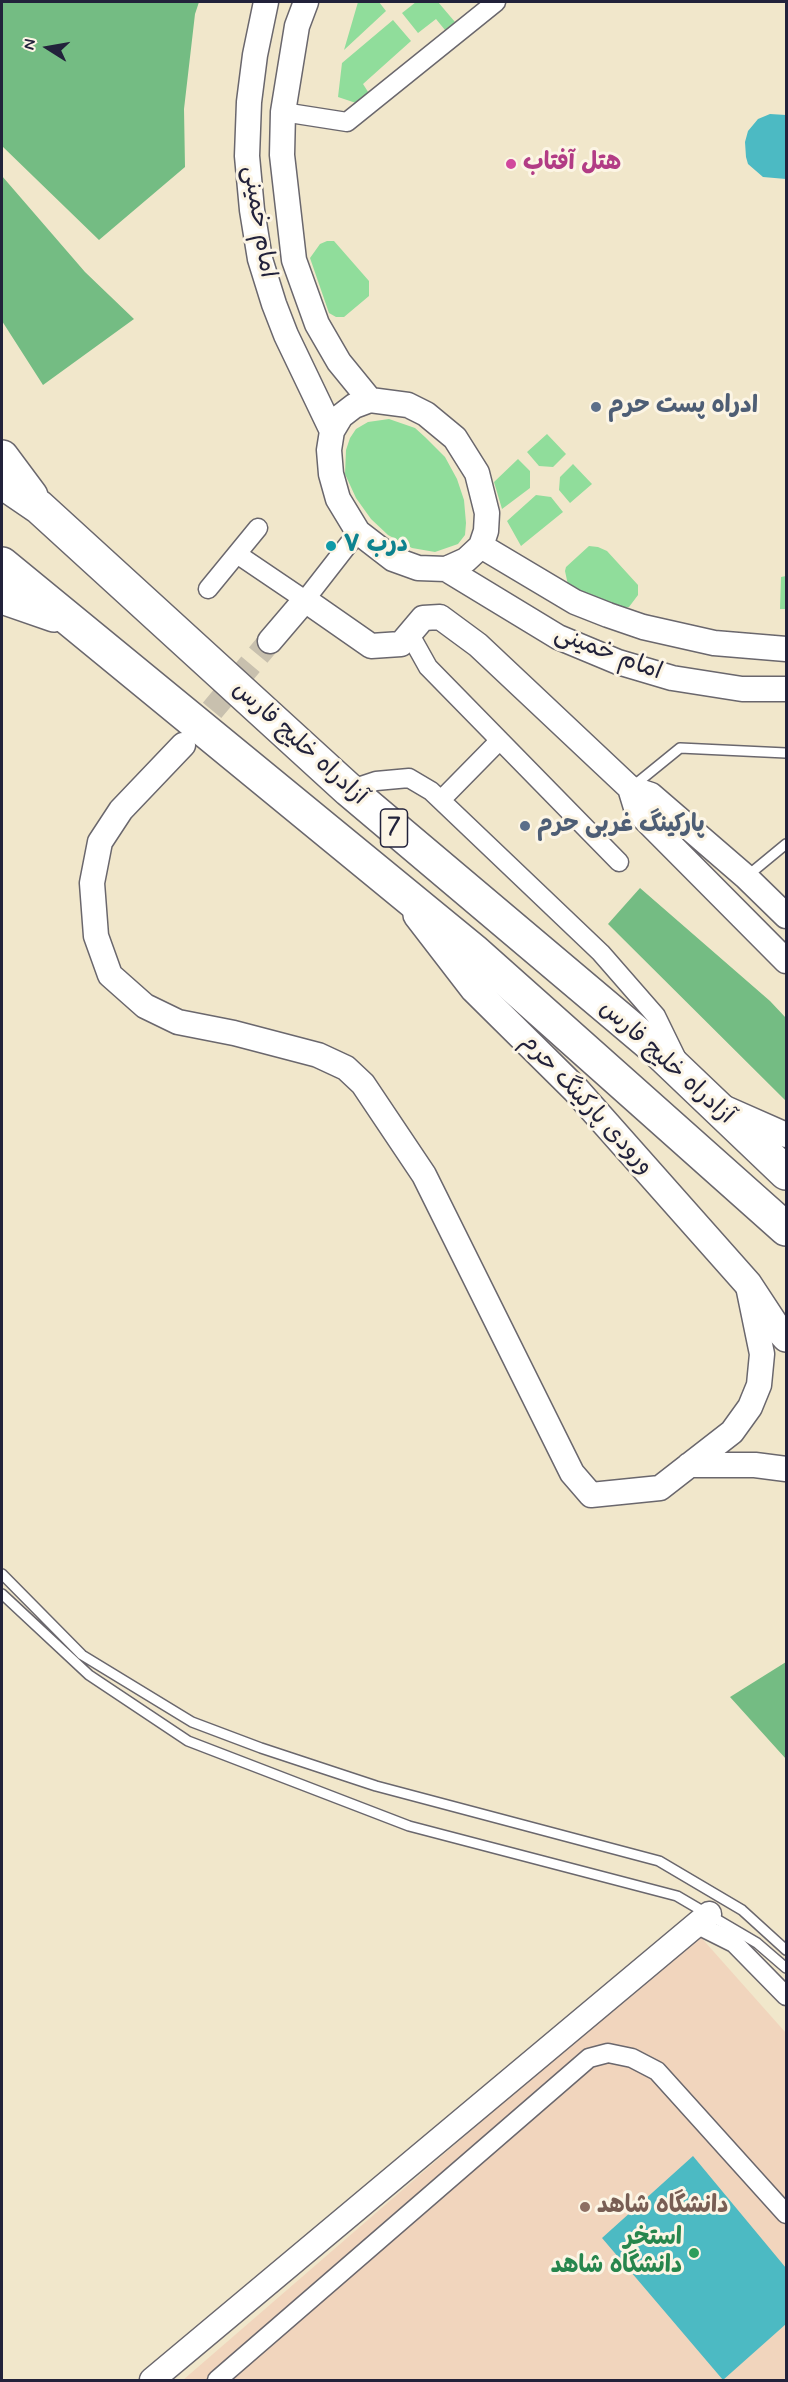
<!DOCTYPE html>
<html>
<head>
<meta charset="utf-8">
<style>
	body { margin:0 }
	#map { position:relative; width:788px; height:2382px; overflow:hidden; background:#f1e7cb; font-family:Mynerve,sans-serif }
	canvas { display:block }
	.frame { position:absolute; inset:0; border:3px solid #22223b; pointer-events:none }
	.north { position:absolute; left:18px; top:18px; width:60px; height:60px; -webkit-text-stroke:4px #fcf5e5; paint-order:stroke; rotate:281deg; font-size:16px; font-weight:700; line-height:24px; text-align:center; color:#22223b }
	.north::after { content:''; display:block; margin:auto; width:21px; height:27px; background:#22223b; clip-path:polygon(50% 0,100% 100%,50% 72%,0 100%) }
</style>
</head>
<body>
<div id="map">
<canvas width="788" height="2382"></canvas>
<div class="frame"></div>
<div class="north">N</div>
</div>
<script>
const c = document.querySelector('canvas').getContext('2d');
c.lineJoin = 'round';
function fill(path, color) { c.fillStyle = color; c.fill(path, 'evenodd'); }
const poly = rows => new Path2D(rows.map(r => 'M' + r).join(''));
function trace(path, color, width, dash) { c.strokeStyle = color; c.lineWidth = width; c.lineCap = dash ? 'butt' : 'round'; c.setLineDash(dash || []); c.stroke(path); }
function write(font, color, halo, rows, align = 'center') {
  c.font = font + ' Mynerve,"Playpen Sans Arabic",sans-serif'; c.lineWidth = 6; c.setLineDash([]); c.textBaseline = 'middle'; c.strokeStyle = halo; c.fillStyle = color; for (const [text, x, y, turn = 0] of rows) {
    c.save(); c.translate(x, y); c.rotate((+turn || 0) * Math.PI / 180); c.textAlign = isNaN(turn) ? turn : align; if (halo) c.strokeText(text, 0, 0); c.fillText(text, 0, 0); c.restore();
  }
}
const built = poly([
	[698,1934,786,2033,786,2380,183,2380]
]);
const green = poly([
	[358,2,379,2,386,11,344,50],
	[416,2,438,2,455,22,445,30,436,19,418,33,402,13],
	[393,20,411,41,363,84,372,98,359,104,338,97,342,63],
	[327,241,334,241,369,281,369,296,344,317,336,317,329,313,310,258,320,244],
	[389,419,415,428,425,437,445,457,457,479,464,500,466,523,465,535,458,544,435,552,412,548,388,535,371,519,356,498,345,474,346,450,350,438,356,429,368,422],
	[547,434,566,454,553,467,539,466,527,452],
	[518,459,530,471,530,488,502,509,494,482],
	[573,464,592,484,570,503,559,490,560,477],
	[536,495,551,497,563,512,521,546,507,521],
	[589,546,598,547,607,551,638,585,638,595,629,607,613,608,568,585,565,571,566,567],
	[786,576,786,609,780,609,781,577]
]);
const forest = poly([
	[2,2,199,2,195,14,184,109,185,167,99,240,2,146],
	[2,176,85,272,134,319,43,385,2,321],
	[640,888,770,1001,786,1018,786,1101,608,924],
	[786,1662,786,1759,730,1697]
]);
const water = poly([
	[770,114,786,115,786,179,763,177,748,164,746,157,745,142,748,131,758,119],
	[693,2156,786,2268,786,2324,723,2380,602,2238]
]);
const tertiaryTunnel = poly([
	[189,738,270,641]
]);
const service = poly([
	[632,787,680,748,786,753],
	[746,877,786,844],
	[2,1574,82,1655,192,1722,261,1748,376,1786,659,1861,742,1910,786,1950],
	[2,1594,89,1675,188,1741,409,1826,677,1896,757,1943,786,1968]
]);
const minor = poly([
	[283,112,347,122,496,2],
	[237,554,305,600,358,532],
	[208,589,258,528],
	[409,633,428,667,619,862],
	[349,790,376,781,409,778,431,791,601,953,656,1016,676,1057],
	[441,800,499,741],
	[696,1924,734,1943,786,1996],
	[217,2380,589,2058,608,2053,632,2058,657,2071,786,2214]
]);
const tertiary = poly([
	[266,2,255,55,249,102,247,156,252,210,260,259,274,304,286,335,332,431],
	[306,2,297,26,283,112,282,155,294,260,317,324,339,362,370,400],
	[370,400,408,405,426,414,455,438,477,473,487,513,486,531,481,546,466,560,446,569,418,568,393,559,358,532,338,499,331,474,329,450,332,431,341,416,354,406,370,400],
	[481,546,575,602,608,615,643,627,714,643,786,649],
	[446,569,558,637,618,662,672,678,742,689,786,689],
	[270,641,305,600,371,646,401,644,423,618,440,617,478,645,630,788,651,795,746,877,786,916],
	[183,745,121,810,100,842,92,883,96,936,110,975,145,1006,178,1022,234,1033,318,1055,346,1068,363,1084,424,1175,572,1473,591,1495,660,1488,732,1432,750,1407,759,1385,762,1354,748,1286],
	[630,788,637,811,786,961],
	[725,1108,786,1135],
	[689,1465,755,1465,786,1469],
	[152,2380,709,1914]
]);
const secondary = poly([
	[417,915,474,989,576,1090,748,1284,777,1328,786,1338]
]);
const motorway = poly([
	[2,457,31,496],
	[2,482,39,507,349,790,656,1049,786,1173],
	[2,564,475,952,786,1229],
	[2,597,54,615]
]);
const markers = [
	[511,164,6,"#d1479c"],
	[596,407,6,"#5c6f8a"],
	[331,546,6,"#0f9aa8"],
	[525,826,6,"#5c6f8a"],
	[585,2207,6,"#8d6e63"],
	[694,2253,6,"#2e9e5b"]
];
const shields = [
	[394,828,27]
];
const shieldNames = [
	["7",394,828]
];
const hotelNames = [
	["هتل آفتاب",523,164]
];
const streetNames = [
	["امام خمینی",258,222,81],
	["امام خمینی",608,654,21],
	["آزادراه خلیج فارس",299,744,42],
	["آزادراه خلیج فارس",666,1063,42],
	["ورودی پارکینگ حرم",586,1105,47]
];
const serviceNames = [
	["ادراه پست حرم",608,407],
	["پارکینگ غربی حرم",537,826]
];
const cultureNames = [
	["درب ۷",343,546]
];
const educationNames = [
	["دانشگاه شاهد",597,2207]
];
const leisureNames = [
	["استخر",682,2239],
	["دانشگاه شاهد",682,2267]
];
fill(built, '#f1d5bd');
fill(green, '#90dd9b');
fill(forest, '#74bc83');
fill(water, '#4cbac3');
trace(tertiaryTunnel, '#c8c0ae', 24, [24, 12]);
trace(service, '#6a676d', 12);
trace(minor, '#6a676d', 21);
trace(tertiary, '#6a676d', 27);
trace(secondary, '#6a676d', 30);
trace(motorway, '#6a676d', 36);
trace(service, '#fff', 9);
trace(minor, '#fff', 18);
trace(tertiary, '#fff', 24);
trace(secondary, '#fff', 27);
trace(motorway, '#fff', 33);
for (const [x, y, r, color] of markers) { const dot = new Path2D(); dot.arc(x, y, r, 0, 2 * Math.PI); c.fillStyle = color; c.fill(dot); trace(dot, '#fcf5e5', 2); }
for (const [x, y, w] of shields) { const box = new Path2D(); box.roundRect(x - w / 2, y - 19, w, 38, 4.5); c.fillStyle = '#fcf5e5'; c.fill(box); trace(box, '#22223b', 1.5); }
write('bold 22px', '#22223b', null, shieldNames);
write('bold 24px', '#b23c85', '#fcf5e5', hotelNames, 'left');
write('24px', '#22223b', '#fcf5e5', streetNames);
write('bold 24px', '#4e5e75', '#fcf5e5', serviceNames, 'left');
write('bold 24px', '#0d838f', '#fcf5e5', cultureNames, 'left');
write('bold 24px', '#785e54', '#fcf5e5', educationNames, 'left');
write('bold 24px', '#27864d', '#fcf5e5', leisureNames, 'right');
</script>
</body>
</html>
